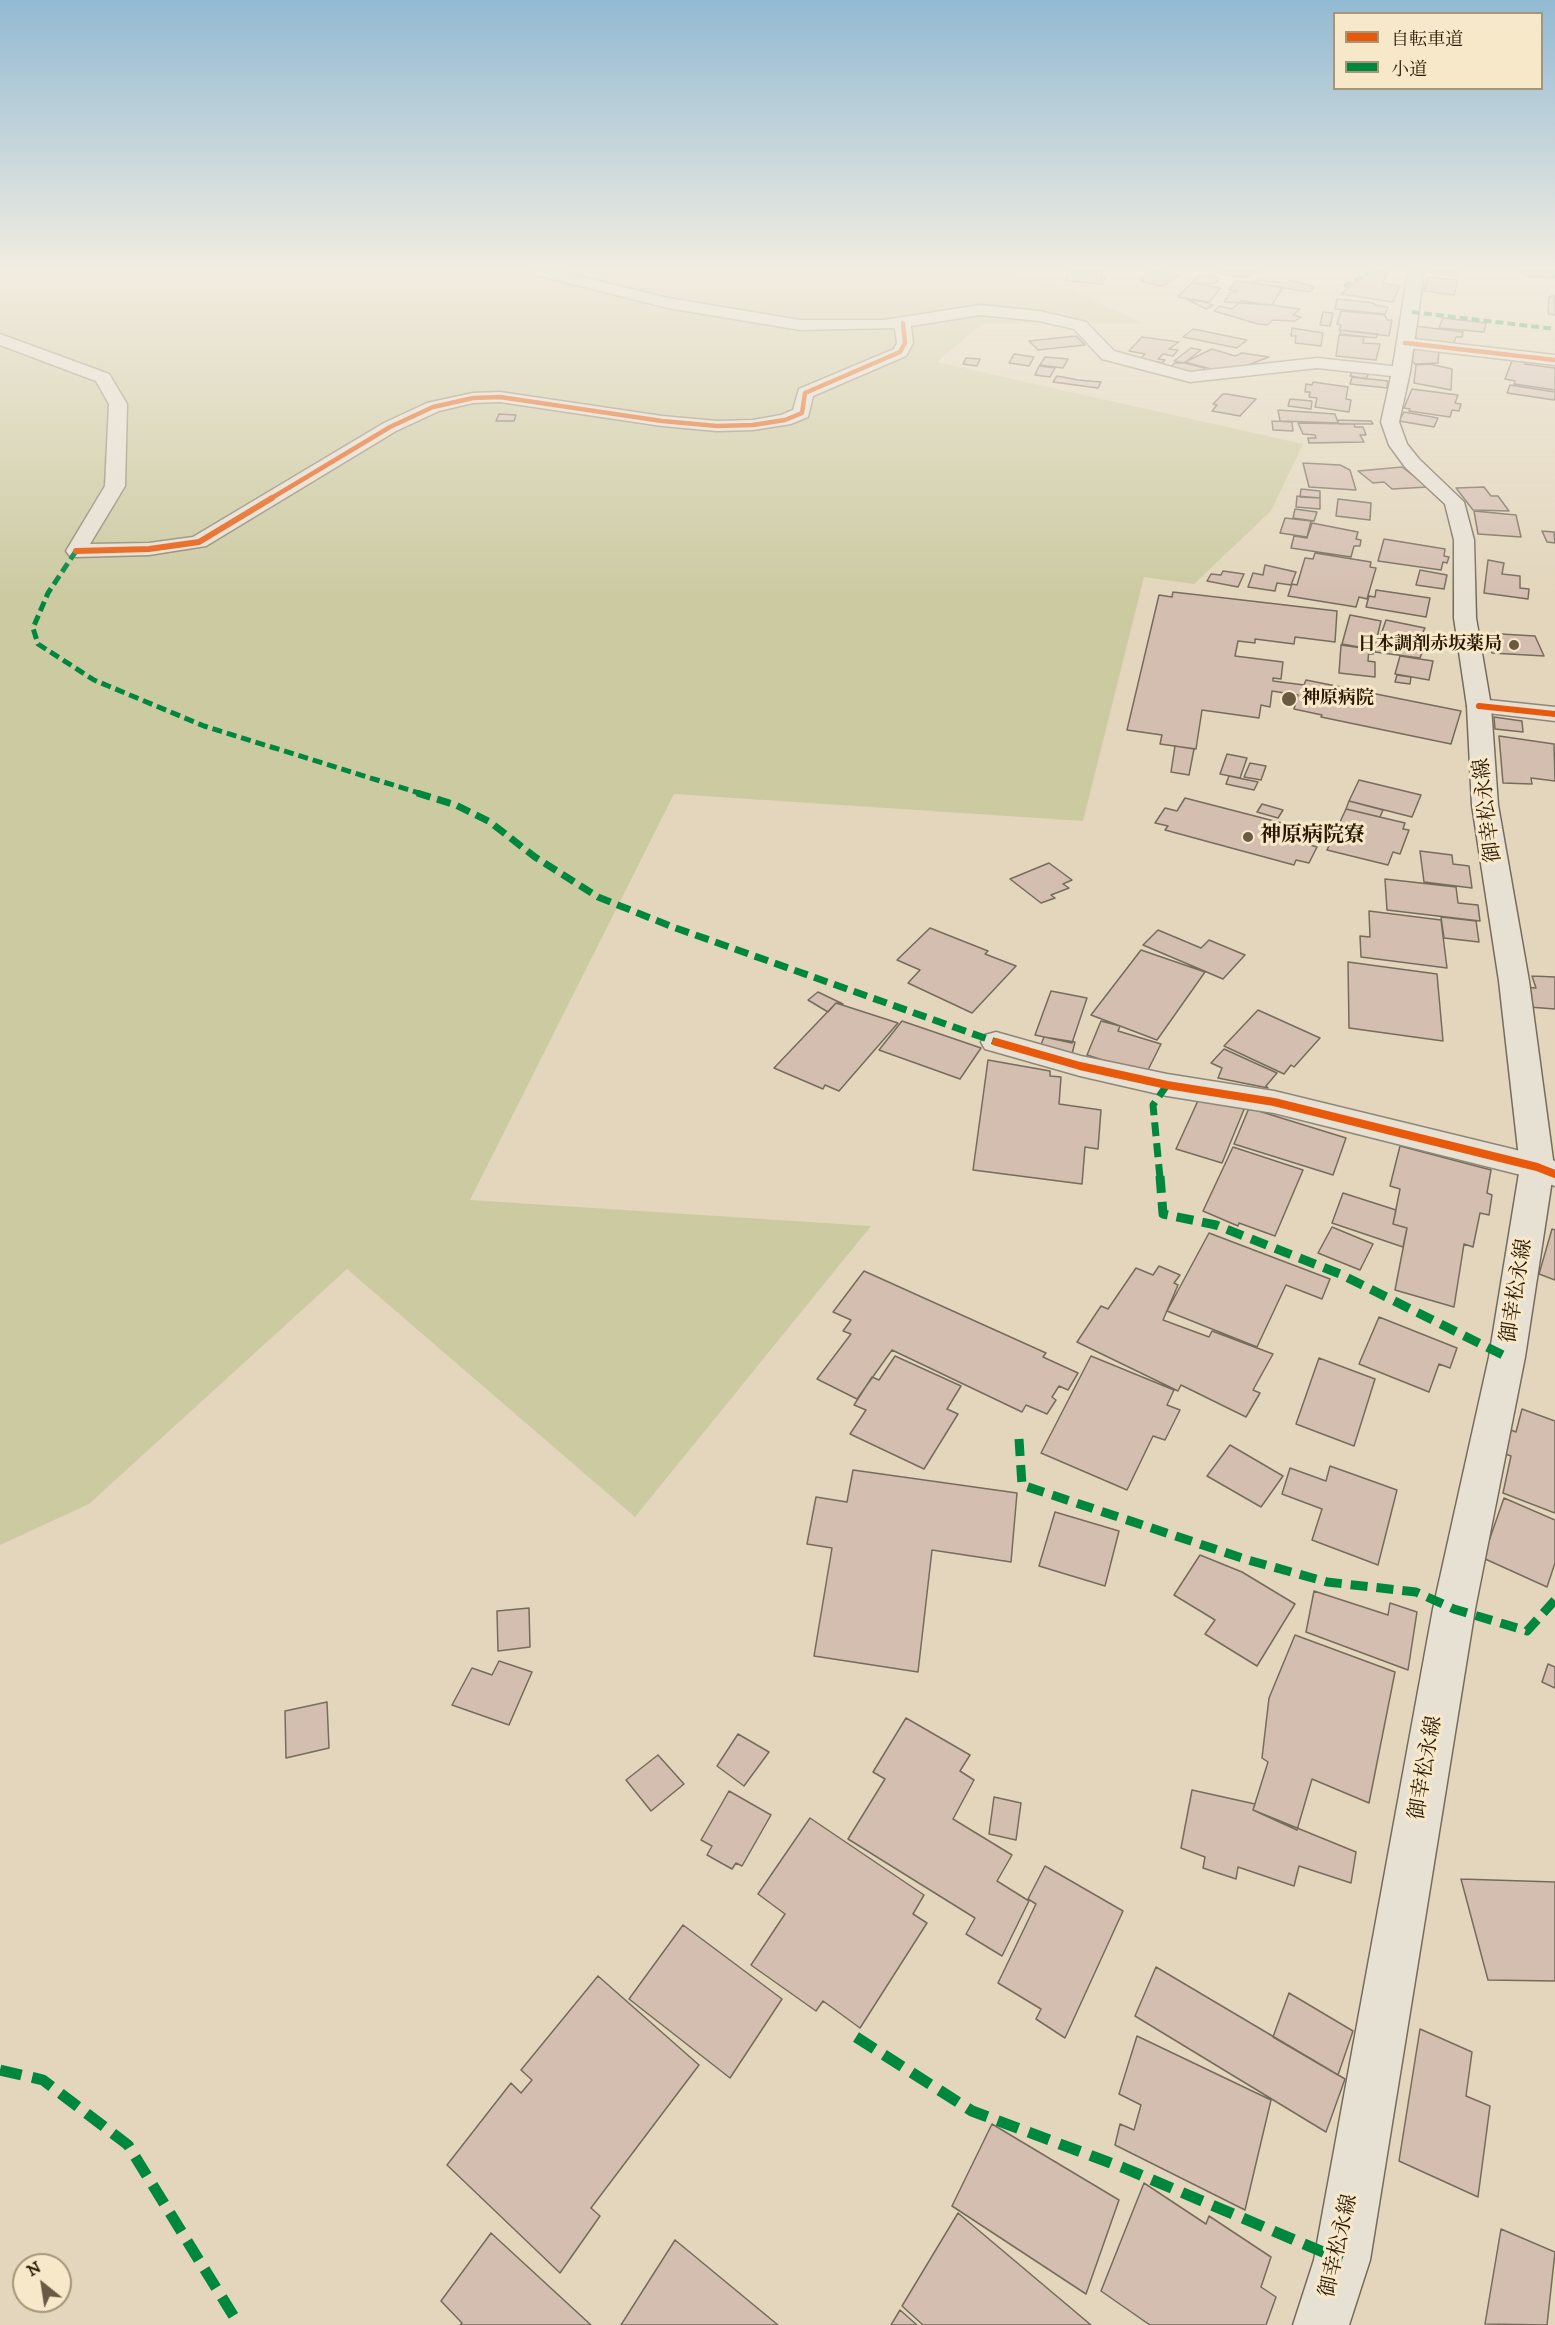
<!DOCTYPE html>
<html>
<head>
<meta charset="utf-8">
<style>
	body { margin:0 }
	#map { position:relative; width:1555px; height:2325px; overflow:hidden; background:#e3d6bc; font-family:"IM FELL DW Pica","Noto Serif JP",serif }
	canvas { display:block }
	.legend { position:absolute; left:1333px; top:12px; width:210px; height:78px; box-sizing:border-box; background:#f7e8c9; border:2px solid #a59579; margin:0; padding:8px 10px; list-style:none; font-size:18px; color:#2a1800 }
	.legend li { display:flex; align-items:center; gap:12px; height:30px }
	.legend b { width:30px; border:2px solid #a59579 }
	.north { position:absolute; left:12px; top:2253px; width:60px; height:60px; box-sizing:border-box; background:#f7e8c9; border:2px solid #a59579; border-radius:50%; rotate:330deg; font-size:16px; font-weight:700; line-height:24px; text-align:center; color:#2a1800 }
	.north::after { content:''; display:block; margin:auto; width:21px; height:27px; background:#6b5a42; clip-path:polygon(50% 0,100% 100%,50% 72%,0 100%) }
</style>
</head>
<body>
<div id="map">
<canvas width="1555" height="2325"></canvas>
<ul class="legend">
<li><b style="height:8px;background:#e8590c"></b>自転車道</li>
<li><b style="height:8px;background:#00873e"></b>小道</li>
</ul>
<div class="north">N</div>
</div>
<script>
const c = document.querySelector('canvas').getContext('2d');
c.lineJoin = 'round';
function fill(path, color) { c.fillStyle = color; c.fill(path, 'evenodd'); }
const poly = rows => new Path2D(rows.map(r => 'M' + r).join(''));
function trace(path, color, width, dash) { c.strokeStyle = color; c.lineWidth = width; c.lineCap = dash ? 'butt' : 'round'; c.setLineDash(dash || []); c.stroke(path); }
function write(font, color, halo, rows, align = 'center') {
  c.font = font + ' "IM FELL DW Pica","Noto Serif JP",serif'; c.lineWidth = 6; c.setLineDash([]); c.textBaseline = 'middle'; c.strokeStyle = halo; c.fillStyle = color; for (const [text, x, y, turn = 0] of rows) {
    c.save(); c.translate(x, y); c.rotate((+turn || 0) * Math.PI / 180); c.textAlign = isNaN(turn) ? turn : align; if (halo) c.strokeText(text, 0, 0); c.fillText(text, 0, 0); c.restore();
  }
}
const green = poly([
	[0,272,1018,272,1073,290,1142,323,983,323,937,362,1303,444,1271,511,1194,584,1144,577,1083,821,674,794,470,1200,871,1226,635,1517,347,1269,89,1504,0,1545]
]);
const building = poly([
	[1068,272,1103,272,1101,277,1105,278,1103,284,1065,281,1068,272],
	[1149,272,1166,272,1179,275,1163,286,1142,282,1144,281,1140,280,1143,279,1140,278,1149,272],
	[1257,272,1245,278,1216,273,1217,272,1257,272],
	[1372,272,1388,272,1383,283,1400,286,1393,302,1341,294,1349,286,1372,272],
	[1426,272,1458,272,1456,277,1426,272],
	[1520,272,1555,272,1555,278,1529,277,1520,272],
	[1200,274,1219,277,1216,281,1218,281,1212,284,1191,283,1200,274],
	[1428,277,1458,280,1454,295,1424,291,1428,277],
	[1260,280,1286,283,1289,280,1314,287,1310,292,1251,283,1260,280],
	[1236,281,1283,287,1272,305,1224,302,1230,293,1238,291,1229,290,1236,281],
	[1191,283,1221,288,1209,302,1178,297,1191,283],
	[1554,295,1555,315,1548,314,1549,297,1554,295],
	[1186,299,1205,302,1213,305,1206,309,1186,299],
	[1337,299,1374,303,1374,305,1388,307,1385,314,1335,309,1337,299],
	[1241,301,1300,309,1293,315,1301,317,1295,321,1273,320,1267,325,1258,324,1214,311,1220,306,1232,309,1241,301],
	[1341,311,1385,315,1387,320,1392,320,1389,336,1339,330,1341,325,1337,324,1341,311],
	[1323,312,1333,313,1330,326,1320,325,1323,312],
	[1443,318,1486,323,1484,332,1439,328,1443,318],
	[1415,326,1463,332,1462,337,1456,337,1453,345,1413,339,1415,326],
	[1292,328,1323,333,1321,346,1295,343,1296,336,1291,336,1292,328],
	[1193,329,1247,340,1237,348,1183,337,1193,329],
	[1341,330,1378,334,1376,338,1340,334,1341,330],
	[1339,335,1364,337,1363,343,1380,344,1376,360,1336,356,1339,335],
	[1076,336,1085,345,1038,350,1029,341,1076,336],
	[1142,337,1179,342,1169,349,1178,350,1173,356,1163,354,1158,359,1165,360,1162,363,1140,359,1145,354,1129,351,1142,337],
	[1414,347,1439,349,1438,363,1415,364,1412,361,1414,347],
	[1191,348,1201,350,1184,363,1174,361,1191,348],
	[1212,349,1235,356,1242,353,1269,357,1235,370,1222,372,1185,362,1212,349],
	[1014,354,1034,357,1029,366,1009,363,1014,354],
	[1045,357,1068,359,1063,368,1040,365,1045,357],
	[966,358,980,359,977,366,963,364,966,358],
	[1513,358,1526,360,1525,364,1555,368,1555,390,1514,384,1515,381,1505,379,1513,358],
	[1175,363,1184,363,1205,368,1196,374,1171,366,1175,363],
	[1430,364,1452,369,1451,390,1414,383,1416,365,1430,364],
	[1039,366,1055,368,1050,377,1035,375,1039,366],
	[1353,370,1369,373,1366,379,1350,376,1353,370],
	[1057,376,1078,380,1101,382,1098,388,1053,382,1057,376],
	[1352,377,1388,381,1387,388,1350,384,1352,377],
	[1313,382,1348,387,1346,399,1351,400,1349,412,1315,407,1317,398,1309,397,1310,392,1305,392,1306,384,1312,385,1313,382],
	[1510,385,1555,392,1555,397,1554,400,1507,393,1510,385],
	[1412,389,1458,395,1455,403,1461,404,1459,411,1452,410,1450,417,1409,411,1410,409,1404,408,1412,389],
	[1223,394,1227,394,1256,399,1240,416,1212,411,1217,405,1213,404,1223,394],
	[1290,399,1312,401,1311,409,1288,406,1290,399],
	[1278,410,1335,414,1338,423,1280,421,1278,410],
	[1404,412,1438,418,1434,427,1399,421,1404,412],
	[499,414,516,415,514,421,496,421,499,414],
	[1337,420,1371,421,1373,424,1339,424,1337,420],
	[1272,421,1292,422,1293,431,1273,430,1272,421],
	[1298,423,1354,424,1355,427,1363,427,1366,435,1360,435,1364,442,1309,443,1308,438,1316,438,1315,435,1303,434,1298,423],
	[1303,463,1340,465,1350,470,1356,490,1309,487,1303,463],
	[1402,467,1428,487,1392,489,1384,482,1373,483,1358,471,1402,467],
	[1484,487,1491,496,1498,496,1509,511,1473,510,1456,488,1484,487],
	[1301,489,1320,491,1320,498,1300,497,1301,489],
	[1297,496,1320,498,1320,509,1296,507,1297,496],
	[1338,499,1371,503,1370,520,1336,516,1338,499],
	[1295,509,1317,512,1314,521,1293,518,1295,509],
	[1474,511,1516,515,1521,537,1478,534,1474,511],
	[1285,518,1311,521,1307,537,1280,533,1285,518],
	[1312,523,1358,532,1356,539,1361,540,1360,546,1354,546,1351,557,1291,548,1294,536,1307,538,1312,523],
	[1542,531,1554,532,1555,543,1547,542,1542,531],
	[1384,539,1445,549,1444,556,1449,557,1447,563,1443,562,1441,570,1378,561,1384,539],
	[1315,553,1371,562,1370,567,1376,568,1367,599,1359,597,1356,607,1288,596,1292,584,1297,585,1305,558,1313,559,1315,553],
	[1488,560,1504,563,1502,574,1520,576,1520,588,1529,589,1528,599,1484,593,1488,560],
	[1265,565,1296,572,1291,585,1277,583,1275,591,1248,587,1253,573,1263,575,1265,565],
	[1420,570,1447,575,1444,589,1416,585,1420,570],
	[1223,571,1244,574,1238,587,1207,581,1211,574,1221,575,1223,571],
	[1376,590,1430,598,1426,617,1366,607,1369,596,1375,597,1376,590],
	[1173,592,1337,611,1335,642,1295,637,1294,644,1255,639,1255,643,1238,641,1235,656,1283,662,1281,679,1273,678,1273,681,1304,685,1306,680,1461,711,1451,744,1321,717,1322,715,1294,709,1298,695,1272,691,1270,707,1261,705,1259,718,1202,710,1196,749,1160,744,1162,735,1127,730,1159,595,1172,597,1173,592],
	[1350,615,1381,621,1373,654,1369,654,1370,649,1342,644,1350,615],
	[1386,620,1425,628,1421,636,1428,637,1420,658,1375,652,1386,620],
	[1484,633,1535,636,1544,656,1492,653,1484,633],
	[1341,645,1369,649,1368,661,1375,662,1375,677,1339,673,1341,645],
	[1400,656,1433,661,1429,680,1395,674,1400,656],
	[1397,675,1411,677,1410,684,1395,682,1397,675],
	[1494,717,1522,721,1523,732,1495,729,1494,717],
	[1499,736,1554,744,1555,781,1531,778,1532,784,1503,783,1499,736],
	[1175,746,1194,749,1189,775,1171,772,1175,746],
	[1227,754,1247,758,1240,778,1220,774,1227,754],
	[1250,763,1266,766,1261,780,1244,777,1250,763],
	[1229,776,1258,782,1254,790,1226,784,1229,776],
	[1359,780,1421,795,1412,817,1349,801,1359,780],
	[1185,798,1309,830,1303,843,1317,847,1309,863,1296,860,1294,865,1165,830,1168,826,1155,823,1165,808,1177,811,1185,798],
	[1349,801,1383,810,1380,817,1346,809,1349,801],
	[1262,804,1283,810,1278,818,1257,812,1262,804],
	[1346,809,1405,823,1403,829,1409,830,1400,854,1393,852,1388,865,1327,850,1346,809],
	[1420,851,1452,855,1453,864,1469,866,1472,888,1424,882,1420,851],
	[1049,863,1072,880,1063,884,1069,888,1051,895,1055,898,1041,903,1010,879,1049,863],
	[1385,879,1456,887,1458,903,1478,905,1480,921,1387,910,1385,879],
	[1369,911,1441,920,1447,968,1361,957,1360,936,1370,937,1369,911],
	[1441,917,1476,921,1479,942,1444,938,1441,917],
	[930,928,988,951,985,954,1016,966,972,1013,908,983,920,970,897,960,930,928],
	[1158,930,1201,948,1209,940,1245,955,1223,979,1143,945,1158,930],
	[1141,950,1205,972,1157,1040,1091,1015,1141,950],
	[1348,962,1437,974,1443,1041,1349,1028,1348,962],
	[1532,976,1555,977,1555,1009,1529,1007,1523,987,1536,988,1532,976],
	[1051,991,1087,998,1072,1043,1035,1035,1051,991],
	[818,992,843,1004,836,1003,828,1012,808,1000,818,992],
	[836,1003,898,1023,839,1091,825,1085,823,1089,774,1068,836,1003],
	[1258,1010,1320,1038,1294,1067,1291,1065,1284,1074,1224,1046,1258,1010],
	[902,1021,981,1048,960,1079,879,1050,902,1021],
	[1101,1021,1120,1026,1118,1031,1161,1044,1146,1074,1087,1055,1101,1021],
	[1044,1037,1075,1042,1072,1054,1040,1047,1044,1037],
	[1224,1049,1277,1073,1266,1086,1268,1088,1218,1078,1222,1068,1211,1063,1224,1049],
	[988,1060,1050,1071,1050,1076,1061,1077,1059,1104,1101,1110,1098,1149,1085,1147,1082,1184,973,1170,988,1060],
	[1201,1094,1245,1107,1222,1163,1176,1149,1201,1094],
	[1249,1108,1346,1138,1333,1175,1234,1144,1249,1108],
	[1400,1146,1491,1170,1487,1193,1492,1195,1489,1215,1480,1213,1473,1247,1464,1244,1454,1307,1395,1290,1407,1228,1393,1224,1400,1189,1390,1186,1400,1146],
	[1233,1147,1303,1170,1275,1236,1239,1223,1238,1226,1203,1211,1233,1147],
	[1343,1193,1396,1210,1393,1224,1407,1228,1403,1247,1332,1223,1343,1193],
	[1332,1227,1373,1244,1360,1270,1318,1253,1332,1227],
	[1552,1229,1555,1230,1555,1280,1539,1274,1552,1229],
	[1209,1233,1330,1279,1322,1299,1286,1285,1257,1347,1167,1311,1209,1233],
	[1159,1266,1180,1275,1174,1283,1178,1285,1163,1320,1209,1337,1212,1331,1273,1354,1253,1390,1260,1393,1246,1417,1181,1385,1178,1391,1077,1342,1101,1306,1108,1309,1136,1268,1153,1275,1159,1266],
	[864,1271,1046,1353,1043,1357,1078,1373,1068,1390,1059,1386,1052,1397,1056,1400,1047,1414,1026,1405,1022,1412,892,1350,857,1399,817,1379,851,1334,843,1331,851,1320,833,1312,864,1271],
	[1379,1317,1457,1348,1450,1368,1439,1364,1429,1392,1359,1364,1379,1317],
	[895,1356,961,1386,947,1409,958,1414,924,1469,850,1434,866,1410,854,1405,872,1377,879,1380,895,1356],
	[1091,1356,1174,1390,1167,1405,1180,1410,1165,1440,1153,1436,1127,1490,1041,1453,1091,1356],
	[1319,1358,1375,1379,1354,1446,1296,1424,1319,1358],
	[1522,1409,1555,1421,1555,1513,1503,1493,1511,1456,1505,1454,1511,1430,1516,1432,1522,1409],
	[1230,1445,1283,1476,1261,1507,1207,1476,1230,1445],
	[1330,1466,1397,1490,1378,1565,1312,1540,1322,1509,1282,1494,1290,1468,1326,1481,1330,1466],
	[853,1470,1017,1493,1011,1562,932,1550,918,1672,814,1656,832,1548,807,1544,816,1497,847,1502,853,1470],
	[1504,1498,1555,1520,1555,1563,1547,1587,1483,1558,1504,1498],
	[1055,1512,1119,1531,1105,1586,1039,1566,1055,1512],
	[1200,1555,1242,1572,1295,1604,1257,1666,1205,1634,1215,1620,1174,1595,1200,1555],
	[1314,1591,1388,1615,1390,1603,1417,1612,1408,1670,1306,1632,1314,1591],
	[529,1608,530,1647,498,1651,497,1611,529,1608],
	[1295,1635,1395,1672,1369,1803,1312,1779,1297,1830,1253,1810,1268,1762,1262,1758,1269,1698,1295,1635],
	[499,1661,532,1672,509,1725,452,1705,472,1668,492,1675,499,1661],
	[1548,1664,1555,1667,1555,1688,1542,1682,1548,1664],
	[327,1702,329,1748,286,1758,285,1711,327,1702],
	[906,1718,970,1755,960,1771,974,1780,953,1819,1012,1855,997,1881,1029,1901,1002,1956,966,1934,975,1918,848,1839,885,1779,873,1772,906,1718],
	[738,1734,769,1752,744,1786,717,1766,738,1734],
	[658,1755,684,1784,651,1811,626,1780,658,1755],
	[1192,1790,1255,1804,1253,1810,1356,1852,1351,1883,1299,1866,1294,1886,1238,1867,1236,1879,1203,1868,1205,1857,1181,1848,1192,1790],
	[729,1791,771,1815,742,1866,736,1863,732,1869,707,1855,712,1846,701,1840,729,1791],
	[994,1797,1021,1803,1016,1840,989,1834,994,1797],
	[810,1818,924,1895,913,1914,927,1923,860,2028,823,2001,816,2011,751,1965,785,1914,758,1894,810,1818],
	[1045,1866,1123,1911,1065,2038,1036,2019,1041,2009,998,1983,1036,1904,1028,1899,1045,1866],
	[1461,1879,1555,1882,1555,1981,1488,1980,1461,1879],
	[683,1925,782,1999,730,2078,629,1999,683,1925],
	[1156,1967,1345,2079,1326,2132,1135,2016,1156,1967],
	[598,1976,699,2065,591,2208,600,2216,560,2273,447,2165,511,2083,521,2093,532,2080,521,2070,598,1976],
	[1289,1993,1353,2031,1338,2075,1273,2037,1289,1993],
	[1420,2029,1472,2052,1466,2096,1490,2106,1478,2197,1399,2161,1420,2029],
	[1137,2036,1271,2100,1245,2210,1115,2145,1120,2124,1134,2130,1141,2105,1119,2094,1137,2036],
	[992,2124,1119,2200,1086,2294,952,2206,992,2124],
	[1144,2183,1206,2224,1209,2216,1271,2257,1261,2287,1276,2297,1266,2325,1150,2325,1101,2291,1144,2183],
	[958,2213,1091,2325,923,2325,902,2306,958,2213],
	[1501,2229,1555,2252,1547,2325,1485,2324,1501,2229],
	[491,2233,591,2325,460,2325,462,2323,441,2301,491,2233],
	[675,2240,778,2325,621,2325,675,2240],
	[900,2310,917,2325,891,2325,900,2310]
]);
const street = poly([
	[534,272,561,272,668,298,800,320,884,320,980,305,1039,311,1086,322,1114,351,1190,372,1317,358,1401,367,1410,372,1401,377,1317,368,1190,382,1102,359,1074,329,1039,321,980,315,911,326,913,343,906,356,813,396,808,417,791,424,753,430,717,431,662,426,500,402,473,403,439,411,396,431,206,546,149,555,76,557,69,555,66,551,105,486,109,404,96,381,0,345,0,334,109,374,127,404,125,486,90,544,149,543,193,537,384,423,427,403,473,393,500,392,662,416,717,421,753,420,781,415,793,410,799,389,894,349,897,343,895,328,800,330,668,308,537,275,534,272],
	[1405,338,1555,355,1555,365,1399,347,1397,343,1399,339,1405,338],
	[1479,699,1555,707,1555,721,1471,711,1467,706,1471,701,1479,699],
	[996,1032,1081,1056,1167,1074,1274,1091,1537,1155,1555,1161,1555,1186,1529,1177,1274,1113,1167,1096,1080,1076,985,1049,981,1042,985,1035,996,1032]
]);
const secondary = poly([
	[1408,272,1424,272,1410,372,1399,422,1407,444,1419,459,1464,502,1474,540,1476,618,1491,706,1498,805,1529,981,1554,1167,1525,1357,1475,1609,1370,2260,1349,2325,1293,2325,1314,2260,1433,1609,1489,1357,1520,1167,1499,981,1472,805,1467,706,1454,618,1454,540,1445,504,1405,467,1389,445,1381,422,1392,372,1408,272]
]);
const quietFar4 = poly([
	[1344,286,1370,272],
	[1412,312,1555,329]
]);
const quietFar3 = poly([
	[76,551,48,593,33,628,38,644,94,680,204,726,422,794]
]);
const quietFar2 = poly([
	[417,793,456,805,490,822,535,857,598,897,673,927,996,1042],
	[1160,1178,1153,1105,1167,1085]
]);
const quietFar1 = poly([
	[1160,1176,1163,1214,1216,1225,1340,1274,1507,1357],
	[1019,1439,1022,1485,1248,1560,1327,1582,1416,1592,1454,1609,1527,1631,1555,1600]
]);
const quiet = poly([
	[856,2037,972,2111,1124,2168,1342,2260],
	[0,2070,43,2080,128,2145,239,2325]
]);
const cyclewayFar2 = poly([
	[1405,343,1555,360],
	[270,499,390,427,433,407,473,398,500,397,662,421,717,426,753,425,785,420,802,413,805,393,900,352,905,343,903,323]
]);
const cyclewayFar1 = poly([
	[76,551,149,549,199,542,272,498],
	[1479,706,1555,714]
]);
const cycleway = poly([
	[996,1042,1080,1066,1167,1085,1274,1102,1537,1167,1555,1174]
]);
const markers = [
	[1514,645,6,"#6b5a42"],
	[1289,699,8,"#6b5a42"],
	[1248,837,6,"#6b5a42"]
];
const farPoinames = [
	["日本調剤赤坂薬局",1502,645],
	["神原病院",1302,699,"left"]
];
const streetNames = [
	["御幸松永線",1489,810,-97],
	["御幸松永線",1518,1291,-81],
	["御幸松永線",1427,1768,-80],
	["御幸松永線",1340,2246,-77]
];
const poiNames = [
	["神原病院寮",1260,837]
];
fill(green, '#cccaa1');
fill(building, '#d4beb0');
trace(building, '#766c5c', 1.5);
trace(street, '#908675', 3);
trace(secondary, '#766c5c', 3);
fill(street, '#e7e1d4');
fill(secondary, '#e7e1d4');
trace(quietFar4, '#00873e', 4, [8, 4]);
trace(quietFar3, '#00873e', 5, [10, 5]);
trace(quietFar2, '#00873e', 7, [14, 7]);
trace(quietFar1, '#00873e', 9, [17, 9]);
trace(quiet, '#00873e', 11, [22, 11]);
trace(cyclewayFar2, '#e8590c', 4.5);
trace(cyclewayFar1, '#e8590c', 6);
trace(cycleway, '#e8590c', 8);
const sky = c.createLinearGradient(0, 0, 0, 598);
sky.addColorStop(0, '#92bad3');
sky.addColorStop(0.45, '#f2ede1');
sky.addColorStop(1, '#f2ede100');
c.fillStyle = sky;
c.fillRect(0, 0, 1555, 598);
for (const [x, y, r, color] of markers) { const dot = new Path2D(); dot.arc(x, y, r, 0, 2 * Math.PI); c.fillStyle = color; c.fill(dot); trace(dot, '#f7e8c9', 2); }
write('bold 18px', '#2a1800', '#f7e8c9', farPoinames, 'right');
write('21px', '#2a1800', '#f7e8c9', streetNames);
write('bold 21px', '#2a1800', '#f7e8c9', poiNames, 'left');
</script>
</body>
</html>
